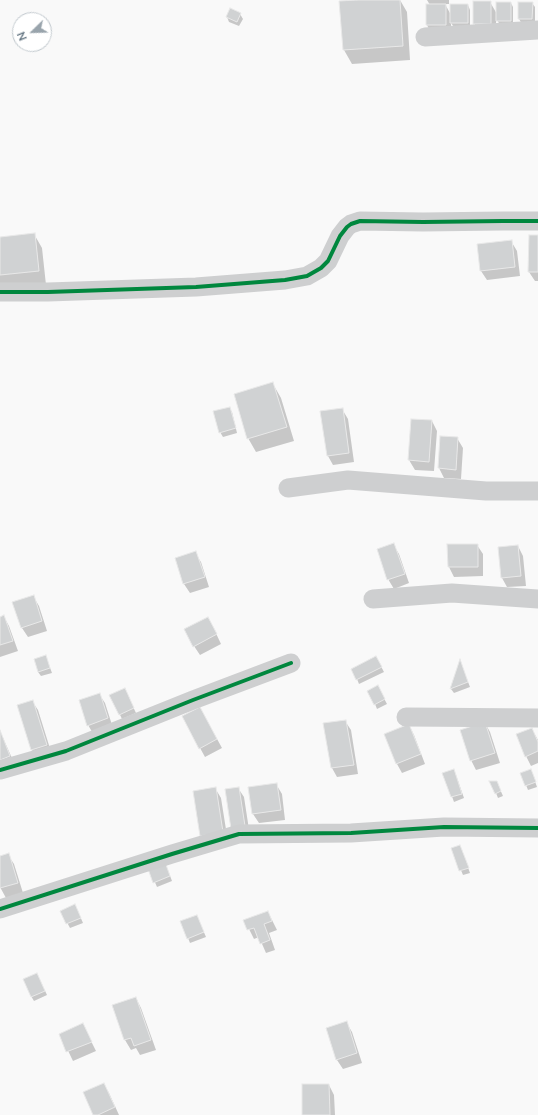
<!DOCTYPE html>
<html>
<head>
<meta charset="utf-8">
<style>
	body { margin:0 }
	#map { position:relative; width:538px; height:1115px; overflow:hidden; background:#f9f9f9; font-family:Lato,sans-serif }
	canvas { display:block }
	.north { position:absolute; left:12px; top:12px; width:40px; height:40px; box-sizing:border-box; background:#fff; border:1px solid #c1c8cd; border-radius:50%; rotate:247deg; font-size:11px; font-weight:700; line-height:16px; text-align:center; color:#657683 }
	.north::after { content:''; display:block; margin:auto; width:14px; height:18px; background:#99a4ac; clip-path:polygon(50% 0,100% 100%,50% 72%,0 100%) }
</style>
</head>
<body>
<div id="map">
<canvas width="538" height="1115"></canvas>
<div class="north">N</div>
</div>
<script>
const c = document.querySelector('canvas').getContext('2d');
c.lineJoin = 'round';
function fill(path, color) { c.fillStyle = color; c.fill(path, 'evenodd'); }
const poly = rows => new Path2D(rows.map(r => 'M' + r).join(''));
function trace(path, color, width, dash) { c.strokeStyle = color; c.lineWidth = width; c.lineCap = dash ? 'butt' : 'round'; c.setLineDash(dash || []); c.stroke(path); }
const shadow = poly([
	[373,0,400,0,407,12,410,60,352,64,344,50],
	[427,0,449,0,449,4,445,4,451,15,468,5,470,10,470,28,454,27,451,23,451,35,432,35,427,25,427,5,430,5],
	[490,2,497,14,511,3,513,7,513,25,500,25,496,18,496,33,480,33,474,23],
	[519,3,532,3,535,7,535,24,522,24,519,19],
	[240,14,243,19,239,26,229,22,227,17],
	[34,234,42,248,46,285,0,289,0,238],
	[538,236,538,281,535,281,529,272],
	[511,241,517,251,520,276,487,280,481,271],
	[273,384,281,398,294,441,256,452,248,438],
	[229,408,232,412,237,433,223,437,220,432],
	[342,409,348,419,354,462,333,465,328,456],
	[432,421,437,431,434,471,415,470,409,460],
	[441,437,457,438,463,448,461,479,444,478,439,468],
	[393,544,399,554,409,583,394,589,388,579],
	[477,545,483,554,483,576,454,577,449,567],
	[518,546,523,556,526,586,507,587,502,578],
	[195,553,201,562,209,587,190,593,184,584,176,559],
	[33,596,39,606,47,631,28,637,22,628,14,603],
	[4,617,9,626,18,651,0,657,0,618],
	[213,627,221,644,200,655,194,646],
	[46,657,52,673,41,676,38,672],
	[376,657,384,672,359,684,357,679],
	[460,661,470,687,454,693,451,689],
	[380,691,387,704,377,709,375,704],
	[99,694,105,703,113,728,94,735,88,725],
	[127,694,136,713,122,719,111,696],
	[32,701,38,710,52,755,37,759,32,750],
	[183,717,205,717,222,748,205,757],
	[345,721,351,730,358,774,337,777,332,768],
	[485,723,490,732,500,763,476,770,471,760],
	[409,725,414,735,425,764,402,773,397,764],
	[532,729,538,740,538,763,531,766,526,756],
	[0,731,15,765,0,771],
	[531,770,537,787,528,790,526,785],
	[444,774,456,775,464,798,454,802],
	[276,784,282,794,285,820,259,823,253,814],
	[499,787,503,796,498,798,496,793],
	[215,788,221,798,228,842,206,845],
	[238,788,244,797,250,836,237,838],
	[460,846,470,873,463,875,452,849],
	[8,855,14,864,23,893,6,898,0,887,0,857],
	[166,865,172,881,157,887,148,866],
	[77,909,83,923,70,928,61,911],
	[268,912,277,930,269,933,275,950,266,953,259,937,254,939,245,921],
	[197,916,206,937,190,943,188,938],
	[39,978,47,995,34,1001,31,996],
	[136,998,141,1008,156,1050,140,1055,136,1048,131,1050,125,1040,114,1006],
	[346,1022,352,1032,362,1063,343,1069,337,1060,327,1029],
	[83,1025,96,1051,73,1061,60,1034],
	[104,1084,109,1093,119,1115,95,1115],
	[329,1085,334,1095,335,1115,303,1115]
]);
const building = poly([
	[357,0,400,0,403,46,343,50,339,1,357,0],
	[473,1,491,1,491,24,473,24,473,1],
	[496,2,511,2,511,21,496,21,496,2],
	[518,2,533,2,532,19,518,19,518,2],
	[426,4,446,4,446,25,426,25,426,4],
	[450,4,468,4,468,23,450,23,450,4],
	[230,8,241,13,237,22,226,17,230,8],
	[35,233,39,271,0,275,0,237,35,233],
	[529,235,538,235,538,272,528,272,529,235],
	[512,240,515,267,480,271,477,244,512,240],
	[273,382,287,427,247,439,234,394,273,382],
	[230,407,236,428,219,433,213,411,230,407],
	[343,408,349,453,327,456,320,411,343,408],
	[411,419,432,420,429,462,408,460,411,419],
	[440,436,458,437,456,470,438,468,440,436],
	[394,543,405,574,387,580,377,549,394,543],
	[447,544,478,544,478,567,448,567,447,544],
	[518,545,521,576,501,578,498,547,518,545],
	[196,551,205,577,183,584,175,558,196,551],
	[34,595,42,621,21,628,12,602,34,595],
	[4,615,13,641,0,645,0,617,4,615],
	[208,617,217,634,193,647,184,629,208,617],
	[46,655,50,668,38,672,34,659,46,655],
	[376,656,382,667,356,680,351,669,376,656],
	[460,659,468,682,450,689,460,659],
	[378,685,385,699,374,705,367,691,378,685],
	[125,688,134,708,119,715,109,695,125,688],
	[100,693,108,718,87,726,79,700,100,693],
	[33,700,47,745,31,750,17,705,33,700],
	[200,707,217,739,199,749,182,716,200,707],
	[346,720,354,765,331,768,323,723,346,720],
	[485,722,495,753,470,761,460,730,485,722],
	[409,724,421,754,396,764,384,734,409,724],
	[532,728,538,742,538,751,525,757,516,734,532,728],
	[0,730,10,756,0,760,0,730],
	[454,769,462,794,451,797,442,773,454,769],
	[531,769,536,782,525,786,520,773,531,769],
	[489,781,497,781,501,791,495,794,489,781],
	[277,783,281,810,252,814,248,787,277,783],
	[216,787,223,832,200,836,193,791,216,787],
	[239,787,245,826,231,829,225,789,239,787],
	[460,845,469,868,459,871,451,848,460,845],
	[9,853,18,883,0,888,0,856,9,853],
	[164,859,170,876,153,883,147,866,164,859],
	[75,904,81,918,66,924,60,911,75,904],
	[268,911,272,921,264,924,270,940,260,944,254,928,247,930,243,920,268,911],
	[197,915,204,932,187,939,180,921,197,915],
	[37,973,45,991,31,997,23,979,37,973],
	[136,997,151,1040,134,1046,131,1038,124,1040,112,1005,136,997],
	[347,1021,357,1053,336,1060,326,1028,347,1021],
	[83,1023,92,1042,66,1052,59,1034,83,1023],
	[104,1083,115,1107,98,1115,93,1115,83,1092,104,1083],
	[302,1084,329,1084,330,1115,302,1115,302,1084]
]);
const minor = poly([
	[425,37,538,30],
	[0,292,48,292,196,287,285,280,307,276,321,268,328,261,340,236,347,227,351,224,360,221,423,222,503,221,538,221],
	[288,488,348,480,486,491,538,491],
	[373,599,452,593,538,599],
	[406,717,538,718],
	[0,770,66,751,193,700,291,663],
	[0,909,172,854,239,834,351,833,444,827,538,828]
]);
const cycleway = poly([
	[0,292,48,292,196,287,285,280,307,276,321,268,328,261,340,236,347,227,351,224,360,221,423,222,503,221,538,221],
	[0,770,66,751,193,700,291,663],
	[0,909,172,854,239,834,351,833,444,827,538,828]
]);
fill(shadow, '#0003');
fill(building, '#d0d2d3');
trace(building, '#e8e8e8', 1);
trace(minor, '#cecfd0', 19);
trace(cycleway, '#00873e', 4);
</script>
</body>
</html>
